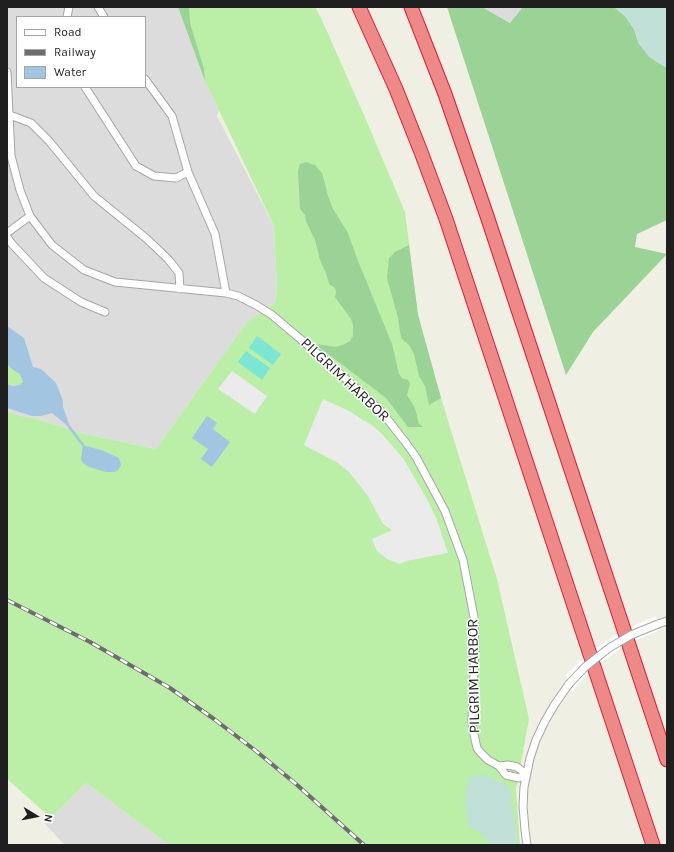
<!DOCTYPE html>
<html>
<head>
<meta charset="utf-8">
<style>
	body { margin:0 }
	#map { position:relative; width:674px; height:852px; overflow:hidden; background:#f0efe4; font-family:Karla,sans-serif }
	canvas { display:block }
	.frame { position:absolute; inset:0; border:8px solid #1f1f1f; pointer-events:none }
	.legend { position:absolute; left:16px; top:16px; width:130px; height:72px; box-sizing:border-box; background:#fff; border:1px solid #a5a5a5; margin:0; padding:5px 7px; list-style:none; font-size:12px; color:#1f1f1f }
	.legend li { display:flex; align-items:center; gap:8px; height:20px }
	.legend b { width:20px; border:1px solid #a5a5a5 }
	.north { position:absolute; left:16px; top:796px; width:40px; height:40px; -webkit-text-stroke:3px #fff; paint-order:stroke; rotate:100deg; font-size:11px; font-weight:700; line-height:16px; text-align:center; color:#1f1f1f }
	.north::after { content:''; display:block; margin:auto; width:14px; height:18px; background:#1f1f1f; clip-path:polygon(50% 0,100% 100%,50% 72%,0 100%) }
</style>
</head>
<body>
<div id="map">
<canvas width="674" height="852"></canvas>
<div class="frame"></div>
<ul class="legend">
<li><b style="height:5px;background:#fff"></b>Road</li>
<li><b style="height:5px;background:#6d6d6d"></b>Railway</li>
<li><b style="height:11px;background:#a2c5e1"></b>Water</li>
</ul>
<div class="north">N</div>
</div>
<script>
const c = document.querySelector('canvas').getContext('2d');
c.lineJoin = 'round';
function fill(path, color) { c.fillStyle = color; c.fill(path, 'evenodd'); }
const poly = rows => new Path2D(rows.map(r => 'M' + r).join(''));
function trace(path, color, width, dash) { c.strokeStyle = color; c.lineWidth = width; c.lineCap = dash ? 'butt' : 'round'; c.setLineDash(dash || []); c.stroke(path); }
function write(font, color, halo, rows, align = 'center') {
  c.font = font + ' Karla,sans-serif'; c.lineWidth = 3; c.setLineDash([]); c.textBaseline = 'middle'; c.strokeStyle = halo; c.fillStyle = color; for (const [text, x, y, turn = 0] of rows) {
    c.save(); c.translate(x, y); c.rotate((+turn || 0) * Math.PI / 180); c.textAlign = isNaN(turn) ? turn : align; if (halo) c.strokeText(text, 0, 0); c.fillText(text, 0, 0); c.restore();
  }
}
const residential = poly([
	[7,7,178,7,205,81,219,110,217,116,274,226,277,289,275,303,247,322,156,449,85,434,34,418,21,416,7,411],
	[17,17,145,17,145,87,17,87],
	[482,7,523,7,511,23],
	[86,783,169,845,65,845,45,824]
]);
const grass = poly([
	[178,7,315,7,322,20,364,115,405,212,418,315,441,398,497,579,529,719,516,790,520,845,169,845,86,783,51,818,7,779,7,411,21,416,34,418,85,434,156,449,247,322,275,303,277,289,274,226,205,81],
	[7,364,13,370,20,374,23,383,20,385,9,385,7,383]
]);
const forest = poly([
	[178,7,189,7,190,23,204,69,205,81],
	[447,7,482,7,510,23,523,7,614,7,625,16,634,29,639,44,654,60,667,68,667,220,637,234,635,247,667,254,593,332,566,375],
	[306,162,315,165,322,173,328,196,333,209,348,233,358,261,392,344,399,374,402,378,408,380,410,384,407,395,415,408,419,424,423,427,408,427,386,398,315,344,336,347,345,344,350,341,353,336,353,325,351,319,335,297,336,292,335,288,329,284,326,273,320,260,315,240,306,221,305,215,300,209,298,171,300,164],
	[409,245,418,315,441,398,429,405,425,386,419,376,414,354,409,345,401,338,398,318,387,278,389,258,395,252]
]);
const wetland = poly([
	[614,7,667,7,667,68,649,57,639,44,634,29,625,16],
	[483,774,495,780,505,783,509,788,512,793,510,803,513,810,518,845,491,845,481,833,469,827,465,805,465,796,470,777]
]);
const pitch = poly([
	[257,336,281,354,273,365,249,348],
	[246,351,270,368,262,380,238,362]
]);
const parking = poly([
	[232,371,267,396,255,414,218,389],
	[323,399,349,411,373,426,381,433,403,458,428,501,437,520,448,553,406,561,400,564,387,559,377,551,372,539,392,530,383,524,368,496,349,472,338,463,304,445]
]);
const water = poly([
	[7,326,24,338,33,367,41,369,56,383,63,401,63,407,69,424,68,426,52,413,41,416,32,416,7,408,7,383,9,385,13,386,20,385,23,382,20,374,13,370,7,364],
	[207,416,217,423,213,429,230,442,212,467,201,459,208,449,192,438],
	[83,445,104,451,119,458,121,465,118,470,114,472,106,472,89,467,83,463,81,459]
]);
const pier = poly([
	[656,616,660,630,634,641,612,654,590,672,572,691,566,675,588,654,620,632]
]);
const stream = poly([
	[68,425,83,445]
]);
const street = poly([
	[98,7,104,17],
	[67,17,69,7],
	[7,72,11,156,20,190,30,216,52,245,84,270,115,282,226,293,238,296,256,305,272,315,324,359,381,411,406,443,416,457,445,511,463,560,474,617,475,648,472,720,473,730,477,748,480,752,488,760,499,766,506,775,519,778,526,774,517,767,508,765,499,766],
	[145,79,172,116,188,172,215,234,226,293],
	[85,87,136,166,154,176,176,178,188,172],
	[7,114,31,123,49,141,94,196,147,239,168,259,179,273,180,289],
	[7,233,30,216],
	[7,237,12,244,44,278,81,302,105,312],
	[658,624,667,621],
	[527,845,525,830,523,806,524,787,530,758,536,740,545,721,555,704,569,684]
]);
const highway = poly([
	[359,7,396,89,421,152,446,219,653,845],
	[411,7,445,94,487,216,667,760]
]);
const rail = poly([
	[7,600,90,642,170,688,214,719,256,751,296,784,364,845]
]);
const streetBridge = poly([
	[569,684,585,667,609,648,631,635,658,624]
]);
const streetNames = [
	["PILGRIM HARBOR",345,380,43],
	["PILGRIM HARBOR",474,676,-91]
];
fill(residential, '#dddcdc');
fill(grass, '#bbeea7');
fill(forest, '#9bd296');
fill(wetland, '#c0e0d8');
fill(pitch, '#7de5d3');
fill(parking, '#ebebeb');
fill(water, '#a2c5e1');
fill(pier, '#fff');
trace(stream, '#a2c5e1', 2.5);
trace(street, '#a6a6a6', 9);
trace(highway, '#e71934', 15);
trace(street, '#fff', 7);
trace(highway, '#ed8987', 13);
trace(rail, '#6d6d6d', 4);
trace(rail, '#fff', 2.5, [8]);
trace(streetBridge, '#a6a6a6', 9, []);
trace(streetBridge, '#fff', 7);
write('15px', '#1f1f1f', '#fff', streetNames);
</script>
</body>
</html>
